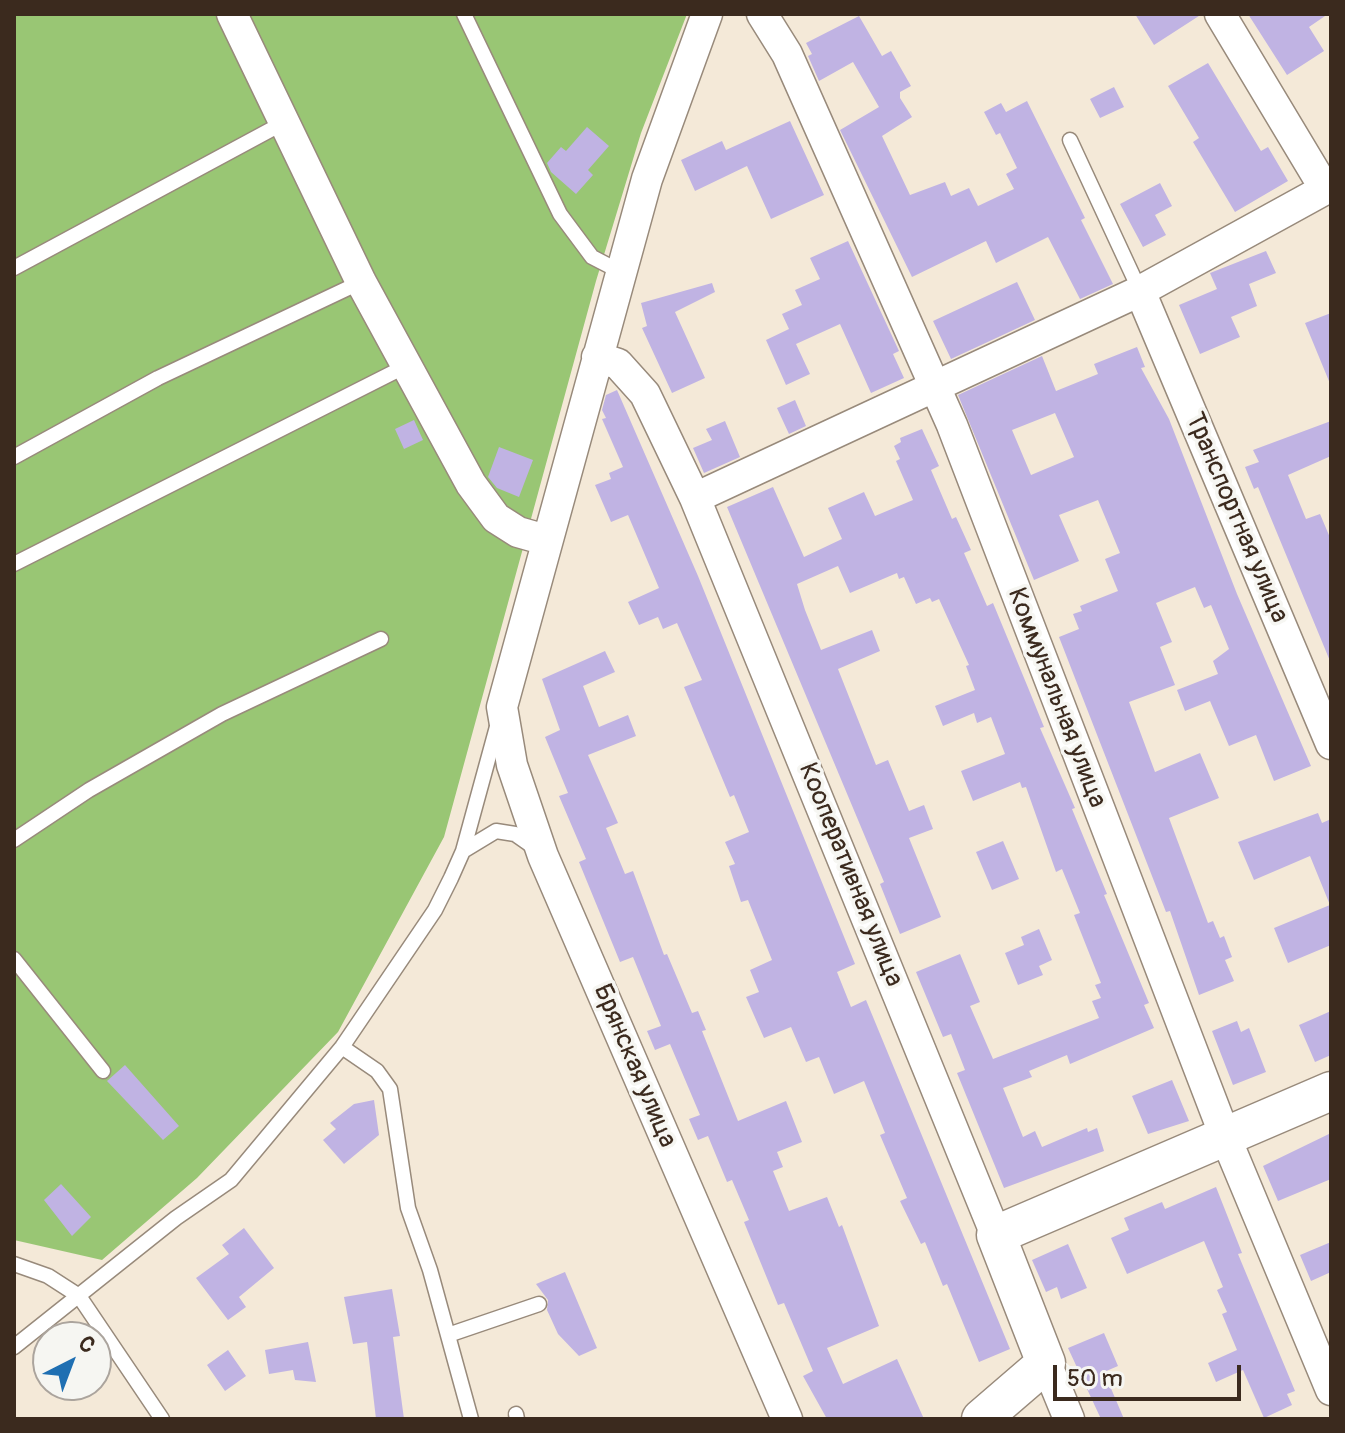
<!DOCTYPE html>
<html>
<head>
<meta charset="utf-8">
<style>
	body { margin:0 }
	#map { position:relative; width:1345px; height:1433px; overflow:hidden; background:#f4e9d8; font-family:Pangolin,sans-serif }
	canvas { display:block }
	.frame { position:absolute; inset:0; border:16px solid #3b2a1e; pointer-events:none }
	.north { position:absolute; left:32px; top:1321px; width:80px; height:80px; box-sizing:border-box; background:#f6f6f2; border:2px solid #aba49d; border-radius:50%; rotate:42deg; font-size:22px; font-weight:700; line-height:32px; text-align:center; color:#3b2a1e }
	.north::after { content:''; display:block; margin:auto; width:28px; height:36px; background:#1f6fb2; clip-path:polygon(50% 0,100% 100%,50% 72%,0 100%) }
	.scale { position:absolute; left:1053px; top:1365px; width:188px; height:36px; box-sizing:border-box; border:4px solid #3b2a1e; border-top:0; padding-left:10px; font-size:24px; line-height:28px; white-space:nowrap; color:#3b2a1e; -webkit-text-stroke:6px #f6f6f2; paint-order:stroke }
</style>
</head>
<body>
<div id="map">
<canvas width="1345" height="1433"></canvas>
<div class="frame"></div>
<div class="north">С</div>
<div class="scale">50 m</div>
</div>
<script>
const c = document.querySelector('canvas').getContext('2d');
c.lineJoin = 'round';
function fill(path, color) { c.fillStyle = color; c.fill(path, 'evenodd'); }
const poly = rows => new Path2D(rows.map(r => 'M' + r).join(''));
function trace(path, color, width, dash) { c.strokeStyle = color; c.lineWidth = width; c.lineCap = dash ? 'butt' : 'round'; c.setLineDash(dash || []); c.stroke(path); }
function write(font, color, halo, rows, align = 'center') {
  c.font = font + ' Pangolin,sans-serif'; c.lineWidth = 7; c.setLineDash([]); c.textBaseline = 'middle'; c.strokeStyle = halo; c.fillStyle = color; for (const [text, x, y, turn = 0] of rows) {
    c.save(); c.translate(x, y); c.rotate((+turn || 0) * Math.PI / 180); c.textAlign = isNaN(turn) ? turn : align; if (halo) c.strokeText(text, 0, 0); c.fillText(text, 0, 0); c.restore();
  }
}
const green = poly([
	[14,14,687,14,641,133,596,281,444,837,338,1032,197,1178,102,1260,14,1240]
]);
const building = poly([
	[1135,14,1202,14,1154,45],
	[1248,14,1328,14,1309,27,1324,51,1287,75],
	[859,16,882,56,891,51,911,86,900,92,900,98,912,117,882,136,910,195,945,182,951,196,969,188,978,206,1014,189,1006,174,1017,168,1000,133,996,135,984,112,1001,103,1006,112,1027,101,1085,218,1081,220,1113,284,1080,299,1048,237,996,263,986,241,912,277,840,130,879,107,853,62,819,81,808,56,812,54,806,43],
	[1208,63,1261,151,1268,147,1288,181,1235,212,1193,142,1199,138,1168,86],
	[1114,87,1124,107,1100,118,1090,99],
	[790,121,824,195,771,219,747,166,695,191,681,160,722,141,726,150],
	[587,127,609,146,588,170,593,175,576,194,551,172,547,163,561,147,566,151],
	[1160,183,1172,206,1155,215,1166,235,1143,247,1120,204],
	[848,241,899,351,893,354,904,378,871,393,840,324,796,344,810,374,786,385,766,340,789,329,782,314,802,305,795,290,820,279,810,258],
	[1266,251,1276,273,1249,284,1257,306,1231,317,1240,337,1200,354,1179,305,1217,289,1210,273],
	[1017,282,1035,320,951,359,933,321],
	[712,283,715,292,675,312,705,378,672,393,642,328,647,326,641,303],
	[1331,313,1331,386,1305,323],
	[1137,347,1145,367,1141,368,1169,419,1237,594,1311,766,1274,781,1256,735,1229,746,1210,701,1185,711,1177,690,1218,674,1213,661,1229,649,1211,605,1204,608,1195,587,1156,603,1172,642,1160,647,1175,685,1129,702,1155,772,1200,753,1219,798,1169,818,1208,923,1213,921,1220,938,1224,936,1232,957,1225,960,1234,981,1199,995,1170,911,1166,912,1059,637,1079,629,1073,614,1082,611,1080,606,1118,591,1105,559,1120,553,1098,500,1059,515,1079,561,1034,580,958,395,1042,356,1056,391,1098,374,1094,364],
	[1055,413,1074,457,1031,475,1012,430],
	[617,390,698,576,855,964,837,972,851,1007,866,1000,1010,1349,979,1362,947,1284,943,1286,925,1242,921,1244,900,1201,907,1198,880,1135,885,1133,864,1081,834,1094,819,1057,806,1062,791,1027,764,1038,746,997,759,992,750,970,772,960,748,900,741,902,729,866,735,864,725,842,749,832,734,795,730,797,684,687,702,680,677,623,663,629,658,617,639,625,628,602,659,588,628,515,611,522,595,485,611,479,609,473,623,467,602,419,606,418,602,410,606,395],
	[795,400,806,426,789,434,777,408],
	[414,420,423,440,404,449,395,429],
	[725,421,740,457,704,473,693,448,712,440,706,429],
	[1331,421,1331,456,1288,475,1306,519,1320,514,1331,540,1330,661,1258,487,1254,489,1245,467,1259,462,1253,450],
	[922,429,939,466,931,470,952,519,956,517,971,550,964,553,987,606,993,603,1029,690,1044,727,1040,728,1075,808,1072,809,1107,894,1104,895,1149,1003,1144,1005,1154,1028,1070,1064,1067,1055,1029,1071,1032,1077,1003,1088,1023,1137,1035,1131,1042,1147,1087,1128,1088,1132,1097,1128,1104,1151,1004,1188,957,1073,965,1070,951,1034,943,1037,916,972,960,954,980,1002,970,1006,993,1059,1099,1018,1092,1001,1101,998,1095,985,1101,983,1074,915,1080,913,1062,869,1056,872,1026,787,1022,788,1020,782,973,801,961,771,1005,754,991,717,977,723,974,713,943,726,935,706,975,690,966,666,969,665,939,599,932,602,930,598,916,604,904,577,899,579,897,573,850,593,838,566,797,584,805,610,821,650,872,630,880,651,838,669,876,765,888,760,909,811,924,805,933,829,909,838,941,917,900,934,880,884,884,882,727,507,773,487,804,557,842,539,828,508,864,492,875,516,913,500,896,461,900,459,894,446,901,442,900,438],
	[499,447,533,460,519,497,497,488,488,477],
	[605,651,615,672,583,686,599,727,628,715,636,736,588,755,618,823,606,828,625,874,633,871,664,955,667,954,692,1013,698,1011,706,1030,702,1031,738,1121,786,1101,802,1142,777,1152,783,1167,773,1171,789,1211,827,1197,839,1227,842,1225,879,1326,827,1348,843,1384,897,1359,924,1419,827,1419,803,1376,813,1371,784,1303,778,1305,744,1222,749,1220,732,1180,727,1182,708,1136,698,1140,689,1119,700,1115,670,1044,655,1050,647,1031,661,1026,633,957,620,962,579,862,586,859,559,796,568,793,545,737,560,730,542,679],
	[1318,813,1322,823,1331,819,1331,945,1288,963,1274,928,1330,905,1310,856,1254,880,1238,842],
	[1003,841,1019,879,992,890,976,852],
	[1039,929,1052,960,1039,966,1043,975,1018,985,1005,953,1024,945,1021,937],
	[1331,1011,1331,1055,1315,1062,1299,1025],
	[1237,1021,1241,1032,1249,1028,1266,1072,1233,1085,1212,1031],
	[125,1065,179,1126,163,1140,107,1081],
	[1172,1080,1189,1121,1148,1134,1132,1096],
	[374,1100,379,1135,344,1164,323,1140,336,1129,330,1123,354,1104],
	[1331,1133,1331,1179,1278,1201,1263,1166],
	[61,1184,91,1217,72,1236,44,1200],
	[1216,1187,1242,1253,1238,1254,1295,1391,1287,1394,1292,1405,1264,1418,1243,1370,1216,1382,1208,1363,1237,1350,1222,1314,1227,1312,1217,1290,1223,1287,1204,1241,1127,1274,1111,1238,1129,1230,1124,1218,1162,1202,1165,1209],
	[244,1228,274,1268,239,1297,246,1307,228,1320,196,1278,229,1254,222,1245],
	[1331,1242,1331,1272,1311,1281,1300,1255],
	[1068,1244,1087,1288,1061,1299,1057,1287,1046,1292,1032,1260],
	[565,1272,597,1348,579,1356,558,1334,547,1310,548,1300,536,1284],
	[392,1289,400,1336,393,1337,404,1419,376,1419,367,1342,353,1344,344,1297],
	[1104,1333,1118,1366,1104,1372,1124,1419,1101,1419,1068,1348],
	[308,1342,316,1382,295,1380,293,1370,269,1374,265,1350],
	[228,1350,246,1376,225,1391,207,1365]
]);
const service = poly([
	[464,14,560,214,592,257,621,272],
	[1070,140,1140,291],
	[14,268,285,122],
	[14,457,158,378,361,282],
	[14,564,406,366],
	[14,840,89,790,222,714,381,639],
	[463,851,496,831,515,834,535,848],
	[14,959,103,1071],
	[342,1047,377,1071,390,1089,408,1208,430,1270,471,1419],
	[14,1264,48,1276,79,1296,162,1419],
	[448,1335,539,1304],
	[14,1347,176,1218,231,1180,342,1047,435,910,451,878,463,851,498,723],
	[516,1414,517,1419]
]);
const minor = poly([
	[232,14,361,282,471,484,496,518,518,532,546,540],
	[707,14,647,179,502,707,512,765,543,856,787,1419],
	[762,14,787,54,952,425,1225,1136,1331,1390],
	[1220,14,1325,189],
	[1140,291,1331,744],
	[597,357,618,364,645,394,695,498,996,1235],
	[695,498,1140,291,1331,186],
	[1046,1363,1069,1419]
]);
const tertiary = poly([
	[981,1419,1046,1363,996,1235,1331,1091]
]);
const streetNames = [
	["Транспортная улица",1236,518,67],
	["Коммунальная улица",1056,698,69],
	["Кооперативная улица",850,875,68],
	["Брянская улица",634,1066,67]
];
fill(green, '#99c674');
fill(building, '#c0b3e3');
trace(service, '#988a7b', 17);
trace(minor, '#988a7b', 33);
trace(tertiary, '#988a7b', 41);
trace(service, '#fff', 14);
trace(minor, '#fff', 30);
trace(tertiary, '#fff', 38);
write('26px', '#3b2a1e', '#f6f6f2', streetNames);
</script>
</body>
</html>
